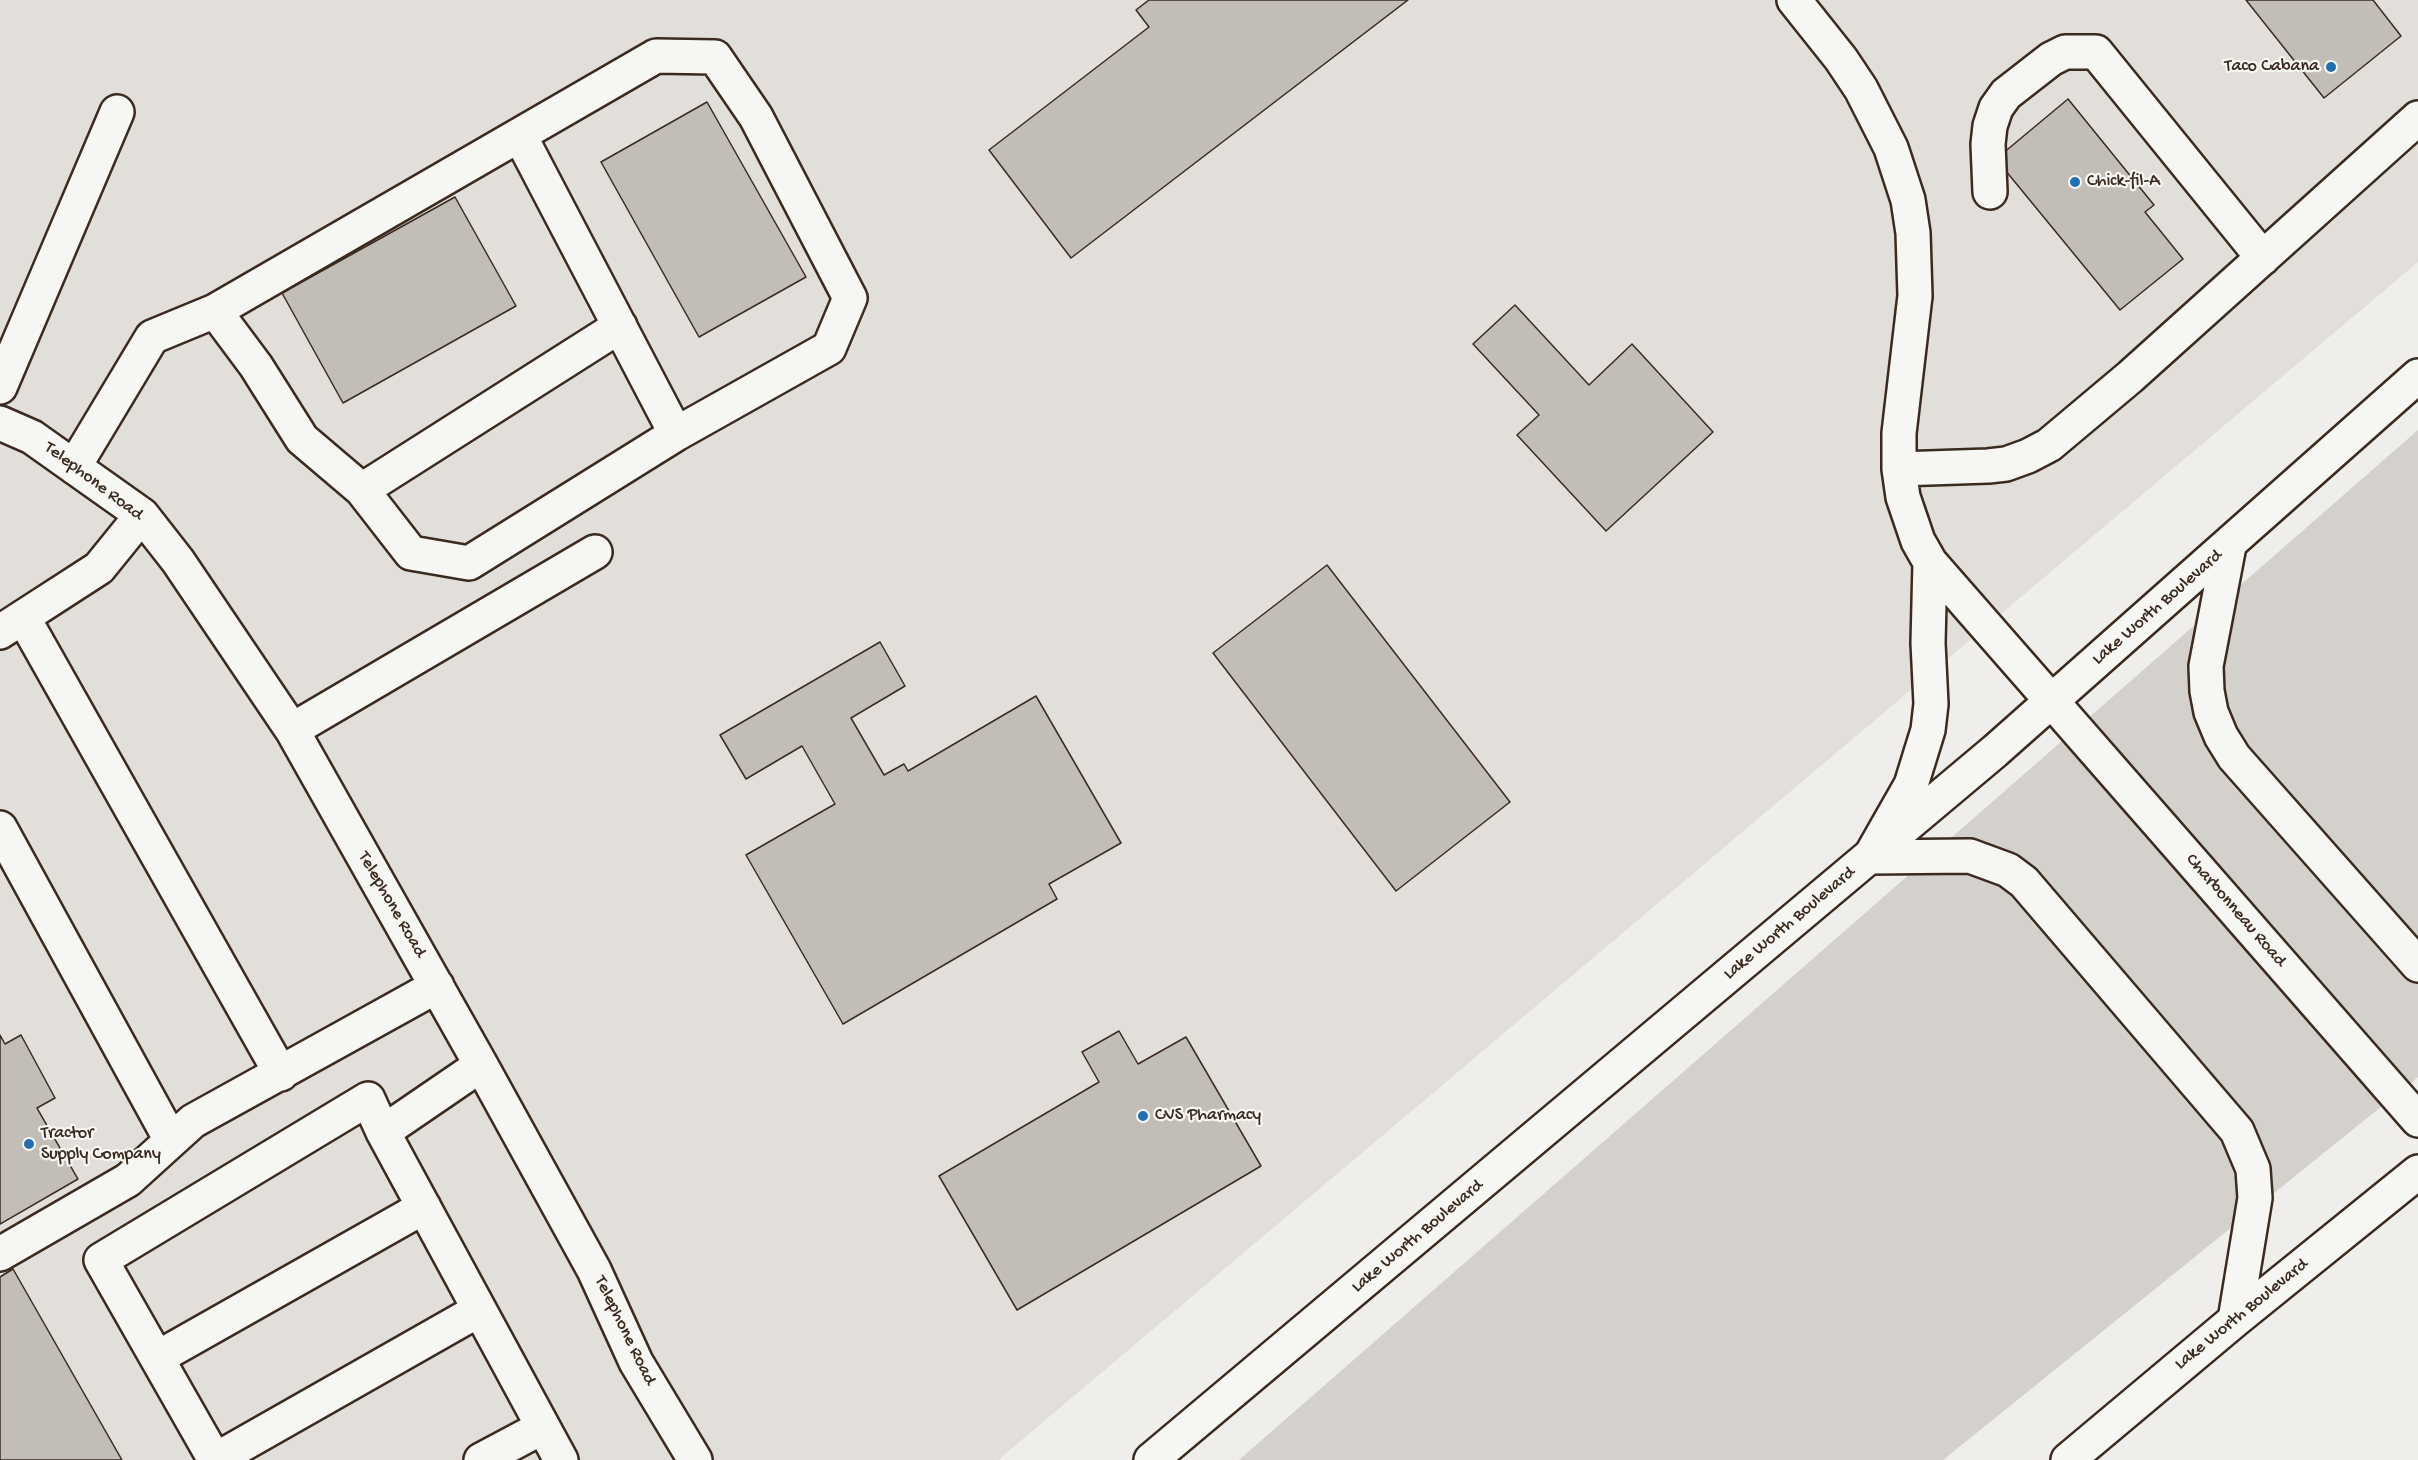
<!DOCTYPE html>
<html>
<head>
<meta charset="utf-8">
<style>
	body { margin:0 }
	canvas { display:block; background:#efeeea }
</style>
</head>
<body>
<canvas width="2418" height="1460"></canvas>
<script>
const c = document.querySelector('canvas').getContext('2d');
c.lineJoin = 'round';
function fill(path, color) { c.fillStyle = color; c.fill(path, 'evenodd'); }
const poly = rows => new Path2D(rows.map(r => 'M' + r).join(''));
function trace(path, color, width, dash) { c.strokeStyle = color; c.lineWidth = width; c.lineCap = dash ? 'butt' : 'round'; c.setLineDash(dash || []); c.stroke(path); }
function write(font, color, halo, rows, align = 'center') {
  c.font = font + ' "Gochi Hand",sans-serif'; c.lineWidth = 4.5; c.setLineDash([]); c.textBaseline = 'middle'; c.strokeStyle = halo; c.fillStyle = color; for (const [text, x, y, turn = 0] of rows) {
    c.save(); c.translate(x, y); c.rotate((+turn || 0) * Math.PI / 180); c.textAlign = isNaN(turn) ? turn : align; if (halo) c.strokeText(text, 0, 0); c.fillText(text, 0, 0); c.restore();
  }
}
const built = poly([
	[0,0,2418,0,2418,262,998,1460,0,1460]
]);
const green = poly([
	[2418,430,2418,1077,1943,1460,1239,1460]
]);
const building = poly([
	[1149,0,1408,0,1071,258,989,150,1149,27,1136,10,1149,0],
	[2246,0,2373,0,2401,36,2324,98,2246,0],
	[2068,99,2154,205,2145,212,2183,259,2120,310,1996,159,2068,99],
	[707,102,806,277,699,337,601,162,707,102],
	[455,197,516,306,343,403,282,293,455,197],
	[1515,305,1589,385,1632,344,1713,432,1606,531,1517,435,1539,415,1473,344,1515,305],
	[1327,565,1510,802,1396,891,1213,653,1327,565],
	[880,642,905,686,851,718,884,775,904,764,908,771,1036,696,1121,843,1049,884,1057,899,843,1024,746,855,835,804,802,746,746,779,720,735,880,642],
	[1119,1031,1138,1064,1186,1037,1261,1166,1017,1310,939,1176,1099,1082,1082,1052,1119,1031],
	[0,1035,5,1044,21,1035,55,1098,37,1108,78,1179,0,1224,0,1035],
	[13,1269,122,1460,0,1460,0,1277,13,1269]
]);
const minor = poly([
	[1794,0,1841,59,1861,89,1891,148,1908,200,1913,233,1915,296,1899,433,1899,469,1903,497,1918,541,1930,562,2418,1120],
	[520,136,676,434],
	[1990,192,1988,144,1990,126,1996,108,2006,94,2051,59,2065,52,2096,52,2263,258],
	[0,387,117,112],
	[0,423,32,437,142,515,178,561,292,730,481,1065,594,1270,636,1362,695,1460],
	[74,467,152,337,215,311,656,56,715,57,756,117,850,298,829,348,676,434,469,563,411,553,362,490,302,439,256,366,215,311],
	[1899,469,1988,466,2006,464,2028,456,2049,445,2130,377,2418,118],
	[362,490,620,326],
	[23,617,281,1074],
	[0,632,99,568,142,515],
	[292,730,595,552],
	[0,828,171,1140],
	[1874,850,1911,785,1928,730,1931,704,1928,643,1930,562],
	[383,1132,481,1065],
	[0,1254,128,1180,193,1121,437,986],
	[157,1358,424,1207],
	[215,1460,101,1260,368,1099,383,1132,561,1460],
	[215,1460,479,1310],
	[481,1460,543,1427]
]);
const highway = poly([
	[2229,546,2206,666,2207,691,2211,712,2221,736,2234,757,2418,965],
	[1870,857,1970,856,2008,870,2024,882,2237,1131,2253,1169,2255,1198,2235,1320],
	[1151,1460,1995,751,2418,376],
	[2068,1460,2235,1320,2418,1172]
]);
const markers = [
	[2331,67,6,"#1f6fb2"],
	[2075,182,6,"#1f6fb2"],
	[1143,1116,6,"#1f6fb2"],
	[29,1144,6,"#1f6fb2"]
];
const poiNames = [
	["Taco Cabana",2319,67,"right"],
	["Chick-fil-A",2087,182],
	["CVS Pharmacy",1155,1116],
	["Tractor",41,1134],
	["Supply Company",41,1155]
];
const streetNames = [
	["Telephone Road",93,482,37],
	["Lake Worth Boulevard",2158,608,-41],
	["Telephone Road",391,905,60],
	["Charbonneau Road",2235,911,49],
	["Lake Worth Boulevard",1790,924,-40],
	["Lake Worth Boulevard",1418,1237,-40],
	["Lake Worth Boulevard",2242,1315,-39],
	["Telephone Road",624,1331,64]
];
fill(built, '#e2dfdb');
fill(green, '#d4d1cc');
fill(building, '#c2bdb7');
trace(building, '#3b2a1e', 1.5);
trace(minor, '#3b2a1e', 38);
trace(highway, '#3b2a1e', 38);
trace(minor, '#f6f6f2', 33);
trace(highway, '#f6f6f2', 33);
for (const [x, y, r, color] of markers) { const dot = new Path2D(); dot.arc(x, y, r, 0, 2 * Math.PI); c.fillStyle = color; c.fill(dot); trace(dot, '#f6f6f2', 2); }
write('18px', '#3b2a1e', '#f6f6f2', poiNames, 'left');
write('18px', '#3b2a1e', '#f6f6f2', streetNames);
</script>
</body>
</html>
